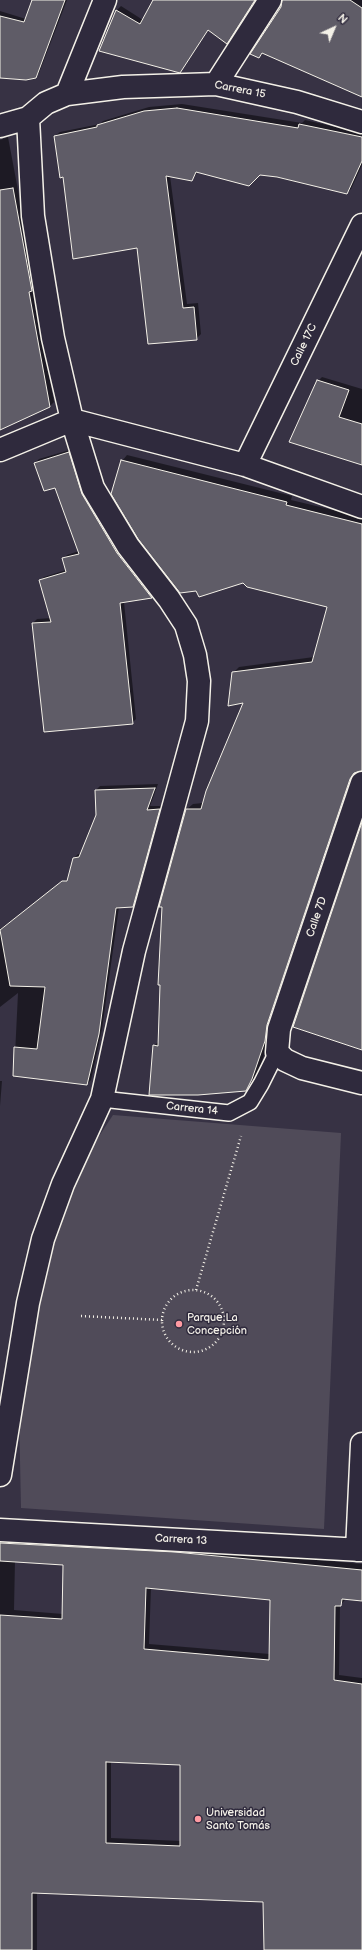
<!DOCTYPE html>
<html>
<head>
<meta charset="utf-8">
<style>
	body { margin:0 }
	#map { position:relative; width:362px; height:1950px; overflow:hidden; background:#373244; font-family:"Balsamiq Sans",sans-serif }
	canvas { display:block }
	.north { position:absolute; left:314px; top:8px; width:40px; height:40px; -webkit-text-stroke:3px #2f2a3d; paint-order:stroke; rotate:44deg; font-size:11px; font-weight:700; line-height:16px; text-align:center; color:#f4f1e8 }
	.north::after { content:''; display:block; margin:auto; width:14px; height:18px; background:#f4f1e8; clip-path:polygon(50% 0,100% 100%,50% 72%,0 100%) }
</style>
</head>
<body>
<div id="map">
<canvas width="362" height="1950"></canvas>
<div class="north">N</div>
</div>
<script>
const c = document.querySelector('canvas').getContext('2d');
c.lineJoin = 'round';
function fill(path, color) { c.fillStyle = color; c.fill(path, 'evenodd'); }
const poly = rows => new Path2D(rows.map(r => 'M' + r).join(''));
function trace(path, color, width, dash) { c.strokeStyle = color; c.lineWidth = width; c.lineCap = dash ? 'butt' : 'round'; c.setLineDash(dash || []); c.stroke(path); }
function write(font, color, halo, rows, align = 'center') {
  c.font = font + ' "Balsamiq Sans",sans-serif'; c.lineWidth = 3; c.setLineDash([]); c.textBaseline = 'middle'; c.strokeStyle = halo; c.fillStyle = color; for (const [text, x, y, turn = 0] of rows) {
    c.save(); c.translate(x, y); c.rotate((+turn || 0) * Math.PI / 180); c.textAlign = isNaN(turn) ? turn : align; if (halo) c.strokeText(text, 0, 0); c.fillText(text, 0, 0); c.restore();
  }
}
const green = poly([
	[113,1115,341,1133,324,1529,21,1508,18,1364,57,1200]
]);
const shadow = poly([
	[33,0,67,0,39,73,36,77,0,77,0,11,26,19],
	[169,0,256,0,227,42,209,29,180,72,101,51,117,10,121,6,143,20],
	[283,0,362,0,362,96,263,53,259,57],
	[182,104,302,123,305,120,362,133,362,165,351,189,347,193,262,174,198,172,191,180,170,176,187,304,198,303,201,334,196,339,138,247,64,176,55,136,60,132,100,124,103,121,149,107],
	[8,137,36,286,33,289,54,402,50,406,0,429,0,140],
	[322,377,362,389,362,464,318,381],
	[73,449,156,593,152,597,124,602,136,719,132,723,33,623,37,619,52,618,40,580,44,577,66,570,63,559,67,555,79,551,55,486,35,463,39,459],
	[127,455,292,496,291,500,354,515,362,514,362,770,356,772,272,1018,271,1034,258,1073,245,1090,154,1046,159,1041,187,809,193,804,203,803,244,701,233,673,239,667,314,657,328,606,122,461],
	[158,784,150,806,163,806,137,902,133,906,119,907,102,1029,91,1080,87,1084,14,1075,18,993,0,1007,0,929,69,878,74,858,78,854,82,854,97,815,96,790,100,786],
	[0,1081,2,1081,0,1106],
	[0,1535,181,1547,362,1564,362,1600,347,1598,340,1605,339,1675,362,1678,362,1950,265,1950,264,1901,37,1893,37,1950,0,1950],
	[15,1561,64,1564,63,1614,14,1610],
	[151,1587,272,1599,270,1654,149,1644],
	[111,1762,181,1765,181,1841,111,1838]
]);
const building = poly([
	[32,0,65,0,36,78,26,80,0,78,0,16,24,22,32,0],
	[153,0,255,0,227,44,208,30,180,73,99,51,116,10,140,24,153,0],
	[282,0,350,0,362,8,362,97,262,53,259,58,250,54,281,7,282,0],
	[177,108,298,128,299,124,362,137,362,161,347,194,277,177,260,175,249,186,196,172,192,181,166,176,183,308,194,307,197,340,148,344,137,248,73,259,63,177,60,178,54,136,97,127,97,125,144,111,177,108],
	[13,188,32,291,29,292,50,407,0,430,0,190,13,188],
	[317,380,349,390,339,417,362,424,362,465,289,442,317,380],
	[69,452,82,494,117,553,152,598,120,603,133,724,44,732,32,623,51,622,39,580,66,572,62,558,79,554,55,488,44,491,34,463,69,452],
	[121,460,287,502,286,505,362,524,362,771,354,773,350,779,267,1025,265,1041,252,1079,246,1091,198,1095,149,1095,153,1045,158,1046,160,985,158,985,162,907,159,907,186,809,201,809,206,791,243,703,228,706,232,672,312,662,327,607,247,587,243,583,199,597,196,591,180,593,138,539,111,494,121,460],
	[155,788,147,810,160,809,133,907,116,908,99,1034,87,1085,13,1076,14,1047,37,1049,45,987,10,986,0,930,62,881,67,881,73,858,79,857,96,815,95,790,155,788],
	[362,822,362,1050,293,1027,362,822],
	[0,1543,175,1552,362,1570,362,1601,342,1599,341,1606,335,1606,334,1680,362,1684,362,1950,264,1950,263,1902,32,1893,32,1950,0,1950,0,1615,62,1619,63,1565,0,1561,0,1543],
	[146,1588,270,1600,269,1660,144,1649,146,1588],
	[106,1762,180,1765,180,1846,106,1843,106,1762]
]);
const path = poly([
	[196,1290,241,1136],
	'162 1321a31 31 0 1 1 62 0a31 31 0 1 1-62 0Z',
	[81,1316,162,1320]
]);
const lane = poly([
	[102,1099,229,1113,250,1102,261,1084,277,1052]
]);
const street = poly([
	[216,84,270,0],
	[67,94,105,0],
	[0,126,28,118,46,103,67,94,123,87,216,84,297,102,362,122],
	[0,450,72,420,245,465,362,507],
	[245,465,362,225],
	[362,783,279,1029,277,1052,285,1060,302,1068,362,1083],
	[0,1475,28,1303,43,1239,63,1184,102,1099,134,951,197,721,199,681,195,655,186,625,169,599,128,546,93,488,72,420,53,338,33,216,28,118],
	[0,1530,362,1550],
	[357,1550,362,1444]
]);
const markers = [
	[179,1324,4,"#ff9aa2"],
	[198,1819,4,"#ff9aa2"]
];
const streetNames = [
	["Carrera 15",240,90,11],
	["Calle 17C",304,345,-64],
	["Calle 7D",317,917,-71],
	["Carrera 14",192,1109,6],
	["Carrera 13",181,1540,3]
];
const poiNames = [
	["Parque La",187,1318],
	["Concepción",187,1331],
	["Universidad",206,1813],
	["Santo Tomás",206,1826]
];
fill(green, '#504b59');
fill(shadow, '#0007');
fill(building, '#5f5c67');
trace(building, '#f4f1e8', 1);
trace(lane, '#f4f1e8', 18);
trace(street, '#f4f1e8', 25);
trace(path, '#f4f1e8', 2.5, [1, 3]);
trace(lane, '#2f2a3d', 15);
trace(street, '#2f2a3d', 22);
for (const [x, y, r, color] of markers) { const dot = new Path2D(); dot.arc(x, y, r, 0, 2 * Math.PI); c.fillStyle = color; c.fill(dot); trace(dot, '#2f2a3d', 1.5); }
write('11px', '#f4f1e8', '#2f2a3d', streetNames);
write('11px', '#f4f1e8', '#2f2a3d', poiNames, 'left');
</script>
</body>
</html>
